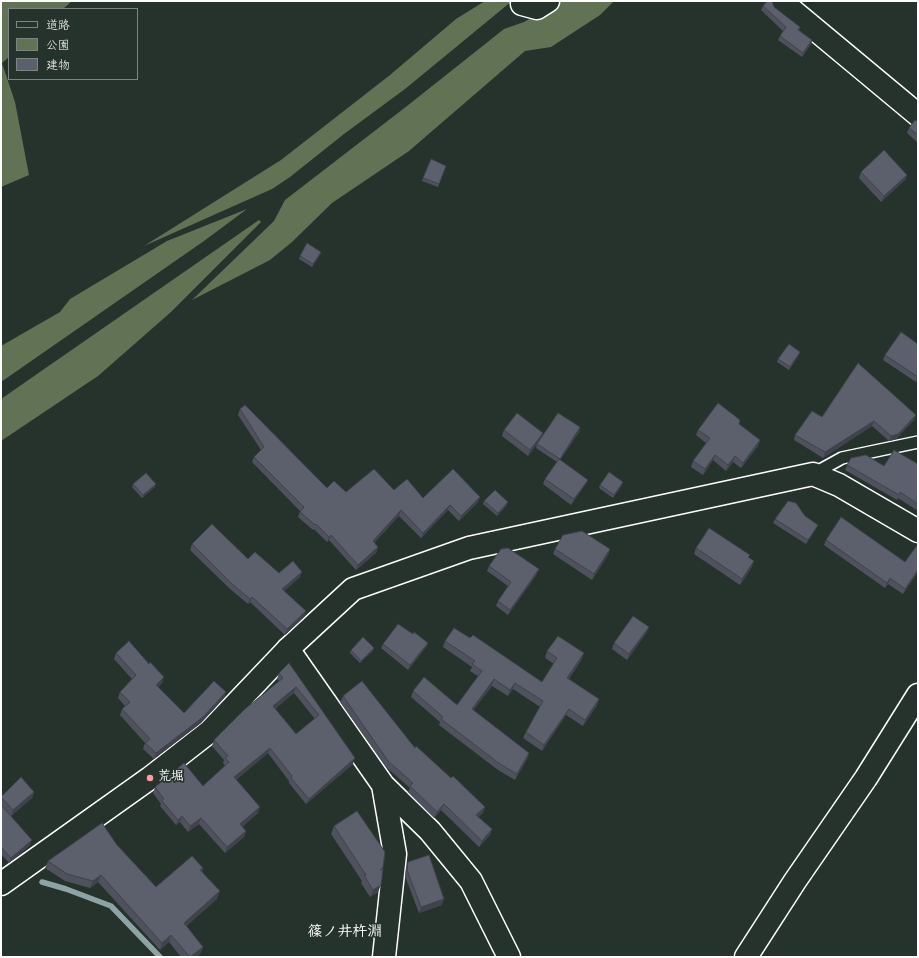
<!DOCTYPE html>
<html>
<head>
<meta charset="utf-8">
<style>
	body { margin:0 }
	#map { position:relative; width:919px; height:958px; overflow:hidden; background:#26332d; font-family:"Gochi Hand","Klee One",sans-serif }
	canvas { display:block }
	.frame { position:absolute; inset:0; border:2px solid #fff; pointer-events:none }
	.legend { position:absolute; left:8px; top:8px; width:130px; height:72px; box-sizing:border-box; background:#26332d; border:1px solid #7d8581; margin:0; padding:5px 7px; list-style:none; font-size:12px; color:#fff }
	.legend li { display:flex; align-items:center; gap:8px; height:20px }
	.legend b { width:20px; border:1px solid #7d8581 }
</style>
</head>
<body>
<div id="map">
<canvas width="919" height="958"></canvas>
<div class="frame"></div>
<ul class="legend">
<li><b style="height:5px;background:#26332d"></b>道路</li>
<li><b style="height:11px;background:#627254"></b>公園</li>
<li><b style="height:11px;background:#5c5f6c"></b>建物</li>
</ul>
</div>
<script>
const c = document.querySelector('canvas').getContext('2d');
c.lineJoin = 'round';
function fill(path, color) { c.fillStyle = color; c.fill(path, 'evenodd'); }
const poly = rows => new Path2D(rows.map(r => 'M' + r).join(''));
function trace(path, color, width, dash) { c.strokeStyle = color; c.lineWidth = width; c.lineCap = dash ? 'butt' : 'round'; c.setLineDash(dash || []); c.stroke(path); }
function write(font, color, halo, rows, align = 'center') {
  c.font = font + ' "Gochi Hand","Klee One",sans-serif'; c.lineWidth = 3.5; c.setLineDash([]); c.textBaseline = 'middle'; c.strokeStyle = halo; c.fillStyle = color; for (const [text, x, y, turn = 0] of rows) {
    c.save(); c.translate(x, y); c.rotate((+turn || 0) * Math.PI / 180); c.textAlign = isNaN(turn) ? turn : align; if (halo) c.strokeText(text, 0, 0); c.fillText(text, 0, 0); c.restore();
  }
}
const green = poly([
	[1,1,72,1,63,9,9,9,9,57,2,63,15,102,29,175,1,187],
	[485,1,512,1,405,89,344,134,290,177,272,189,144,246,281,160,390,75,456,19],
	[562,1,614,1,600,15,551,47,525,51,409,151,332,203,292,242,270,260,192,300,274,221,285,200,407,106,504,29,524,22],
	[247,209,204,241,1,382,1,346,60,312,70,299,167,241],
	[259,220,261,222,171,312,98,376,1,441,1,399]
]);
const stream = poly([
	[42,882,66,889,111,906,160,957]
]);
const lane = poly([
	[813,474,842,458,918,442]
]);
const street = poly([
	[781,1,918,115],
	[522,4,537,8,548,1],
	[288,649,383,785,430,831,471,881,509,957],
	[383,785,395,854,384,957],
	[746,957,795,881,866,778,918,695]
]);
const secondary = poly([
	[1,884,150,778,209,732,288,649,353,589,469,548,813,474,839,485,918,531]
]);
const wall = poly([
	[763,6,774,7,800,27,799,30,812,40,811,44,802,57,778,40,780,36,783,31,761,10],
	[918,121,918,143,907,133,909,128],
	[431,159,446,166,438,187,422,181],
	[861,172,907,175,905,180,881,202,859,178],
	[321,252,320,255,312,267,299,259,300,256],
	[918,344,918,379,916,382,883,360,885,355],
	[800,352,799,355,789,370,777,362,778,359],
	[240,409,327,488,346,492,394,490,423,498,478,502,459,521,448,510,421,538,399,516,374,543,378,547,376,553,356,570,329,540,327,542,314,529,313,530,298,517,300,511,252,462,254,457,261,450,238,415],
	[822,417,914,420,896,439,889,441,872,426,823,458,794,440,795,435],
	[739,424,760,440,758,446,741,468,733,462,726,471,713,460,703,475,691,467,693,461,706,443,696,435,698,430],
	[580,427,579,432,560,460,588,480,585,485,571,505,543,484,545,479,557,462,536,448,537,444,540,440,528,456,502,436,504,430,543,433,541,438],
	[918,464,918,511,898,498,897,500,845,470,847,465,884,466],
	[133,484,155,487,142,498,132,487],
	[600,485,622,485,613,498,599,488],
	[484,501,507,505,497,516,483,504],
	[805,516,816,529,806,544,773,523,775,519],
	[826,540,905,562,918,544,918,572,903,594,888,584,885,588,824,545],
	[192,544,248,559,279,573,300,577,284,591,304,617,285,635,250,602,248,604,229,588,190,550],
	[696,548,749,558,752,567,740,585,694,554],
	[555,549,610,549,608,555,592,580,553,554],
	[489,566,537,574,508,615,496,606,498,601,508,586,487,571],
	[647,632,627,660,612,649,614,643],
	[413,634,428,643,426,647,408,670,381,648,383,644],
	[470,638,542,682,554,664,545,658,547,651,582,659,569,679,599,699,597,705,583,726,566,715,542,751,523,738,526,732,540,707,513,689,508,696,492,686,473,710,529,753,527,759,515,780,498,770,439,725,440,722,411,697,413,691,457,705,478,676,470,671,472,667,443,647,445,641],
	[351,650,373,651,360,663,350,653],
	[116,653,162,683,158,687,184,713,224,698,201,723,154,759,143,749,145,743,120,715,122,709,125,706,118,698,120,692,132,679,114,659],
	[289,663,353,764,306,804,289,783,289,781,268,753,236,780,258,813,242,827,246,831,244,837,225,853,199,824,188,832,180,822,176,825,160,806,161,804,153,793,155,787,203,786,225,766,223,763,224,760,212,746,214,740,279,681,277,679,279,673],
	[294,693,315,719,296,734,275,709],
	[343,696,415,748,483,813,478,817,492,829,490,835,479,847,441,810,434,818,408,792,410,788,386,767,340,702],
	[34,792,32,798,11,816,30,845,9,863,1,854,1,797],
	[334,826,383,867,378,892,370,897,361,883,362,881,331,834],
	[117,845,156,887,203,868,202,871,217,899,186,926,203,947,200,954,196,957,181,957,169,942,160,950,98,882,90,888,65,881,45,868,48,861],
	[408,862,442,905,419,913,405,876,406,868]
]);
const shadedWall = poly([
	[812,40,811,44,802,57,803,53],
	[907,175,905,180,881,202,884,196],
	[321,252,320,255,312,267,313,264],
	[800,352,799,355,789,370,790,367],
	[916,415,914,420,896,439,889,441,891,436],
	[874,421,872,426,823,458,825,452],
	[580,427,579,432,558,463,560,459],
	[543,433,541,439,528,456,530,450],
	[760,440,758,446,741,468,743,463],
	[715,455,713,460,703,475,705,469],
	[735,456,733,462,726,471,728,465],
	[588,480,585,485,571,505,574,499],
	[623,482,622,485,613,498,614,495],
	[156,484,155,487,142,498,143,495],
	[480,497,478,502,459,521,461,516],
	[508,502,507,505,497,516,498,513],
	[450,505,448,510,421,538,423,533],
	[401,510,399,516,371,546,373,541],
	[818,525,816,529,806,544,808,540],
	[331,535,329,540,327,542,329,537],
	[378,547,376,553,356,570,358,565],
	[610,549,608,555,592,580,594,574],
	[754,561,752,567,740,585,742,579],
	[539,569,537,574,508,615,510,610],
	[918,570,918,572,903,594,905,589],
	[302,572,300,577,280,595,282,589],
	[890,578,888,584,885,588,887,583],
	[252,597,250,602,248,604,250,599],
	[306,611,304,617,285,635,287,629],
	[649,627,647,632,627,660,629,654],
	[428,643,426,647,408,670,410,665],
	[374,648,373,651,360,663,361,661],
	[584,653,582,659,565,684,567,678],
	[164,677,162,683,154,691,156,685],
	[494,679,492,686,470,715,472,709],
	[515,683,513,689,508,696,510,690],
	[296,687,294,693,271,712,273,706],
	[226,692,224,698,201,723,154,759,156,753],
	[599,699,597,705,583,726,585,720],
	[569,709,566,715,542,751,544,745],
	[270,748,268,753,232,783,234,777],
	[529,753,527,759,515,780,517,774],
	[355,758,353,764,306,804,309,799],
	[34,792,32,798,11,816,13,810],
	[444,804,441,810,434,818,437,812],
	[260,807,258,813,238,830,240,824],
	[485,807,483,813,474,822,476,815],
	[182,816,180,822,176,825,178,820],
	[201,818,199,824,188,832,190,826],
	[492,829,490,835,479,847,482,841],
	[246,831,244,837,225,853,227,847],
	[32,840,30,845,9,863,11,858],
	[101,875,98,882,90,888,93,881],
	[381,885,378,892,370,897,373,890],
	[220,891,217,899,181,931,184,923],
	[444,899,442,905,419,913,421,907],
	[171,935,169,942,160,950,162,943],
	[203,947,200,954,196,957,190,957]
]);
const building = poly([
	[767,1,772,1,774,7,800,27,798,30,812,40,803,53,780,36,786,27,763,6,767,1],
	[915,120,918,121,918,135,909,128,915,120],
	[884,150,907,175,884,196,861,172,884,150],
	[431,159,446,166,439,184,423,178,431,159],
	[307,243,321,252,313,264,300,256,307,243],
	[901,332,918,344,918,377,885,355,901,332],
	[789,344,800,352,790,367,778,359,789,344],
	[858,363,916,415,898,434,891,436,874,421,825,452,795,435,812,411,822,417,858,363],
	[718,403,740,420,739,424,760,440,743,463,735,456,728,465,715,455,705,469,693,461,710,438,698,430,718,403],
	[245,405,327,488,334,481,346,492,374,469,394,490,407,479,423,498,453,469,480,497,461,516,450,505,423,533,401,510,373,541,378,547,358,565,331,535,329,537,316,524,315,525,300,512,304,507,254,457,264,447,240,409,245,405],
	[517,413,543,433,530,450,504,430,517,413],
	[558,413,580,427,560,459,537,444,558,413],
	[894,450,918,464,918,504,900,492,899,495,847,465,851,458,866,455,884,466,894,450],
	[559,459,588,480,574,499,545,479,559,459],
	[609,472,623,482,614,495,600,485,609,472],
	[146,473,156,484,143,495,133,484,146,473],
	[495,490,508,502,498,513,484,501,495,490],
	[788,501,796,503,805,516,818,525,808,540,775,519,788,501],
	[841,517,905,562,918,544,918,570,905,589,890,578,887,583,826,540,841,517],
	[212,524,248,559,255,552,279,573,293,561,302,572,282,589,306,611,287,629,252,597,250,599,231,583,192,544,212,524],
	[709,528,750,555,748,557,754,561,742,579,696,548,709,528],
	[582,531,610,549,594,574,555,549,563,535,582,531],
	[508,548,539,569,510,610,498,601,511,582,489,566,501,549,508,548],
	[633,616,649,627,629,654,614,643,633,616],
	[398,624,413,634,414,632,428,643,410,665,383,644,398,624],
	[454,628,470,638,473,635,542,682,557,658,547,651,558,636,584,653,567,678,599,699,585,720,569,709,544,745,526,732,543,701,515,683,510,690,494,679,472,709,529,753,517,774,500,764,441,719,443,717,413,691,424,677,457,705,482,671,472,664,475,661,445,641,454,628],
	[363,637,374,648,361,661,351,650,363,637],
	[129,641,149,664,150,662,164,677,156,685,184,713,214,681,226,692,203,717,156,753,145,743,150,739,122,709,130,702,120,692,136,675,116,653,129,641],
	[289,663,355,758,309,799,291,778,292,776,270,748,234,777,260,807,240,824,246,831,227,847,201,818,190,826,182,816,178,820,162,801,164,799,155,787,184,763,203,786,229,762,225,758,228,756,214,740,245,709,283,678,279,673,289,663],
	[296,687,319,715,296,734,273,706,296,687],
	[362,681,415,748,416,746,451,778,453,776,485,807,476,815,492,829,482,841,444,804,437,812,410,786,413,783,388,761,343,696,362,681],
	[21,777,34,792,13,810,1,797,21,777],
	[1,805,32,840,11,858,1,847,1,805],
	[357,811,385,852,383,867,380,870,383,869,381,885,373,890,364,875,366,875,334,826,357,811],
	[102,823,117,845,156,887,192,856,203,868,200,870,220,891,184,923,203,947,190,957,171,935,162,943,101,875,93,881,67,874,48,861,102,823],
	[429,855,444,899,421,907,407,870,408,862,429,855]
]);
const markers = [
	[150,778,4,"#ff9aa2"]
];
const poiNames = [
	["荒堀",158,778]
];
const quarterNames = [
	["篠ノ井杵淵",345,934]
];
fill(green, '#627254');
trace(stream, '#8ea3a4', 5.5);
trace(lane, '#fff', 14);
trace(street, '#fff', 25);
trace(secondary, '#fff', 25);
trace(lane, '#26332d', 11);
trace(street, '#26332d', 22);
trace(secondary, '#26332d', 22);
fill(wall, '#4f525d');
fill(shadedWall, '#40424c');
fill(building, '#5c5f6c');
trace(building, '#40424c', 1);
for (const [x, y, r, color] of markers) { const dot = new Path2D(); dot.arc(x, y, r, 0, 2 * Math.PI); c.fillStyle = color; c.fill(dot); trace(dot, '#26332d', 1.5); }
write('bold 13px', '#fff', '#26332d', poiNames, 'left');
write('bold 15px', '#fff', '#26332d', quarterNames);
</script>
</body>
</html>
